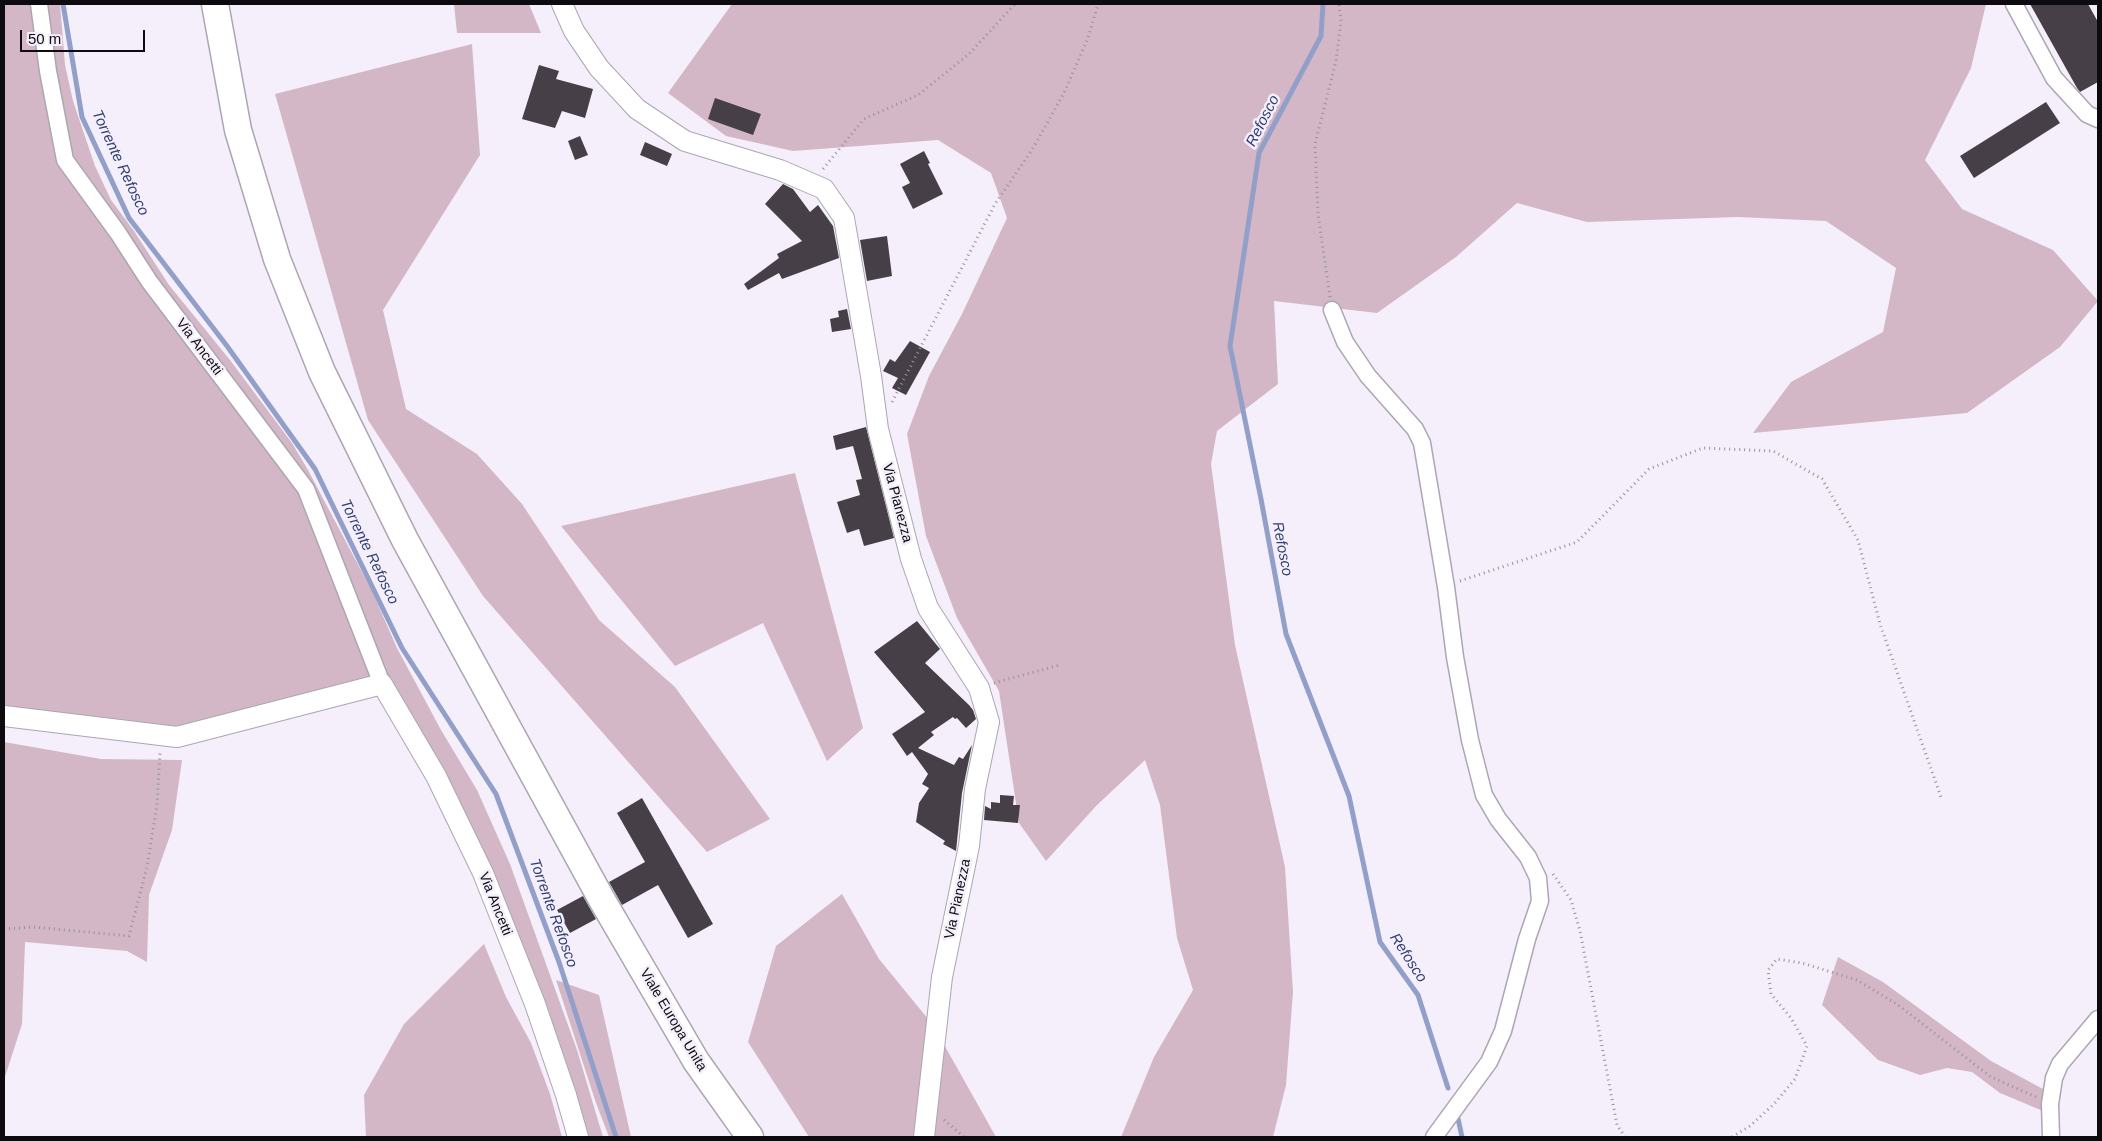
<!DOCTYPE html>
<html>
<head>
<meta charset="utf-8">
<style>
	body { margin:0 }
	#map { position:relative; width:2102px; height:1141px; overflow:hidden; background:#f4effb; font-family:Arial,sans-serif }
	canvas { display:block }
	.frame { position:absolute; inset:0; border:5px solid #0d0b0f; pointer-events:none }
	.scale { position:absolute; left:20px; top:30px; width:125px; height:22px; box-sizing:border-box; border:2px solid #0d0b0f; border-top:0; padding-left:6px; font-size:15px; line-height:18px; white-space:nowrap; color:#0d0b0f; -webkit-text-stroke:4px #f4effb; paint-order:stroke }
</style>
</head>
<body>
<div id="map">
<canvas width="2102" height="1141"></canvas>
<div class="frame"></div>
<div class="scale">50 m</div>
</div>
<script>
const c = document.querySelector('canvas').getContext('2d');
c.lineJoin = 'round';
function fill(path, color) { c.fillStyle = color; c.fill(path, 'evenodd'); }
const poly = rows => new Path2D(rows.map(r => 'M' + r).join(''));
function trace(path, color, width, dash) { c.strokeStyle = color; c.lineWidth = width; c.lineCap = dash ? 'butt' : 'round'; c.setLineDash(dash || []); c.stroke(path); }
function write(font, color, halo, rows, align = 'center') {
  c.font = font + ' Arial,sans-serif'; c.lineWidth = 5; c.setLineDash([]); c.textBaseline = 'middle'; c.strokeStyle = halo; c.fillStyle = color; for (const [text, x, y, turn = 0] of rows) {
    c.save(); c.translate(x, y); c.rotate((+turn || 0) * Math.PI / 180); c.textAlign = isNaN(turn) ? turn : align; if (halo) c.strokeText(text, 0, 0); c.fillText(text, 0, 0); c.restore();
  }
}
const green = poly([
	[4,4,60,4,65,65,73,101,95,166,111,200,134,231,169,285,230,360,292,443,308,470,372,591,397,648,441,730,477,790,510,864,577,1050,603,1137,589,1137,574,1086,553,1033,387,689,206,729,4,717],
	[454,4,529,4,541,33,457,33],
	[732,4,1986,4,1971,68,1925,160,1962,209,2053,250,2098,301,2060,347,1967,413,1753,433,1791,382,1883,332,1896,268,1826,221,1738,217,1587,222,1517,203,1456,257,1377,313,1274,301,1278,384,1217,431,1211,464,1235,645,1285,867,1293,992,1286,1085,1273,1137,1121,1137,1154,1057,1193,990,1177,938,1160,805,1145,760,1097,805,1046,861,1019,823,999,691,957,618,926,536,907,434,929,376,962,314,1007,218,991,173,938,140,793,151,726,136,668,93],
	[472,44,480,155,383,310,406,409,477,454,522,504,599,620,675,687,770,819,707,852,483,596,368,420,275,94],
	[795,473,863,728,827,761,763,623,675,666,561,526],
	[4,742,101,759,182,760,172,830,149,895,147,962,127,951,25,942,22,1024,4,1080],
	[842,894,879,959,933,1025,996,1137,809,1137,748,1042,776,946],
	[484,944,506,997,531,1043,550,1094,562,1137,366,1137,364,1095,404,1024],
	[1838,957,1883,982,1991,1061,2043,1089,2043,1111,2000,1093,1972,1072,1947,1068,1920,1075,1878,1060,1822,1005],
	[556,980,599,995,631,1137,609,1137,596,1103]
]);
const stream = poly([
	[63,4,82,117,129,218,227,346,315,469,402,648,496,794,559,962,616,1137],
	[1323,4,1321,36,1259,153,1230,346,1261,499,1286,634,1349,796,1380,942,1418,995,1448,1088],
	[1457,1114,1462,1137]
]);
const building = poly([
	[2030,4,2088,4,2098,22,2098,82,2080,92,2077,88],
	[539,65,559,71,556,79,593,89,585,118,562,111,555,128,522,119],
	[715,98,761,114,753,135,708,119],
	[2046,102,2060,123,1974,178,1960,156],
	[580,136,588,155,575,160,568,141],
	[645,142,672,154,667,166,640,155],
	[924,151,930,163,928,164,943,194,913,209,902,187,910,183,900,164],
	[783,184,793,189,810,212,818,205,833,226,839,258,782,279,779,273,748,290,744,284,779,258,777,254,802,241,765,204],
	[887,236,892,276,867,281,860,240],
	[847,309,851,329,832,332,830,319,839,317,838,311],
	[910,341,930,352,906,395,892,388,898,378,883,371,890,359,895,362],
	[866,427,894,538,864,546,859,529,847,533,837,502,860,495,856,480,862,479,853,446,836,450,833,436],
	[917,621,940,649,925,663,969,705,973,710,976,719,966,728,957,718,955,719,953,717,931,732,934,735,918,748,954,765,959,757,963,759,972,745,962,793,956,851,943,844,945,841,916,822,919,803,929,788,922,784,928,774,912,752,907,756,892,734,925,712,874,652],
	[1000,795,1014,796,1013,805,1020,805,1018,823,984,820,985,806,991,809,991,802,1000,803],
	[642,798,713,924,688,938,658,885,622,905,609,882,645,862,617,813],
	[583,896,596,919,570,933,557,910]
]);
const path = poly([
	[823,169,864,119,918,95,969,54,1015,4],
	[1330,297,1318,214,1315,144,1336,61,1341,21,1339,4],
	[892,402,995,204,1032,150,1064,93,1088,38,1098,4],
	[1460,581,1577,542,1649,469,1703,448,1773,451,1822,479,1858,540,1880,624,1942,800],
	[994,683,1060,665],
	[1553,874,1571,900,1580,931,1617,1125,1625,1137],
	[4,929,33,927,129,936,147,867,157,805,160,753],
	[944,1120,964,1137],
	[1732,1137,1750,1126,1774,1104,1795,1079,1807,1046,1791,1018,1771,994,1768,970,1777,959,1802,963,1857,980,1898,1005,1991,1077,2036,1097]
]);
const minor = poly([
	[39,4,48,71,65,160,118,233,149,281,306,489,382,684],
	[2014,4,2054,78,2087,114,2098,119],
	[1332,310,1345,342,1368,376,1415,429,1422,443,1446,587,1455,657,1470,740,1484,795,1498,819,1528,857,1538,878,1540,901,1527,939,1503,1031,1489,1062,1434,1137],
	[2051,1137,2050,1104,2054,1078,2060,1064,2098,1019]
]);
const tertiary = poly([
	[562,4,574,31,599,68,637,109,685,141,780,170,824,189,844,218,871,376,878,429,911,559,928,608,979,688,989,722,975,789,969,846,942,977,924,1137],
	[4,716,177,737,382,684,436,776,483,873,535,1004,566,1095,578,1137]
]);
const trunk = poly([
	[215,4,238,130,277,259,322,372,405,540,602,900,696,1061,750,1137]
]);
const streetNames = [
	["Via Ancetti",199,347,53],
	["Via Pianezza",897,503,75],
	["Via Pianezza",958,899,-78],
	["Via Ancetti",495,904,68],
	["Viale Europa Unita",673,1020,59]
];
const waterNames = [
	["Refosco",1263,121,-63],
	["Torrente Refosco",120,163,65],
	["Refosco",1282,549,79],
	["Torrente Refosco",369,552,64],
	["Torrente Refosco",553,913,70],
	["Refosco",1408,958,57]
];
fill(green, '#d3b7c6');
trace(stream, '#929fc8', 5);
fill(building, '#473f47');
trace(minor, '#aca6b2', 19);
trace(tertiary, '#aca6b2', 22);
trace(trunk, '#aca6b2', 29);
trace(path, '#96929b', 3, [1, 4]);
trace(minor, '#fff', 16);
trace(tertiary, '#fff', 20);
trace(trunk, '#fff', 26);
write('14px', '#0d0b0f', '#f4effb', streetNames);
write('italic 15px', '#313e73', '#f4effb', waterNames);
</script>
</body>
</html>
